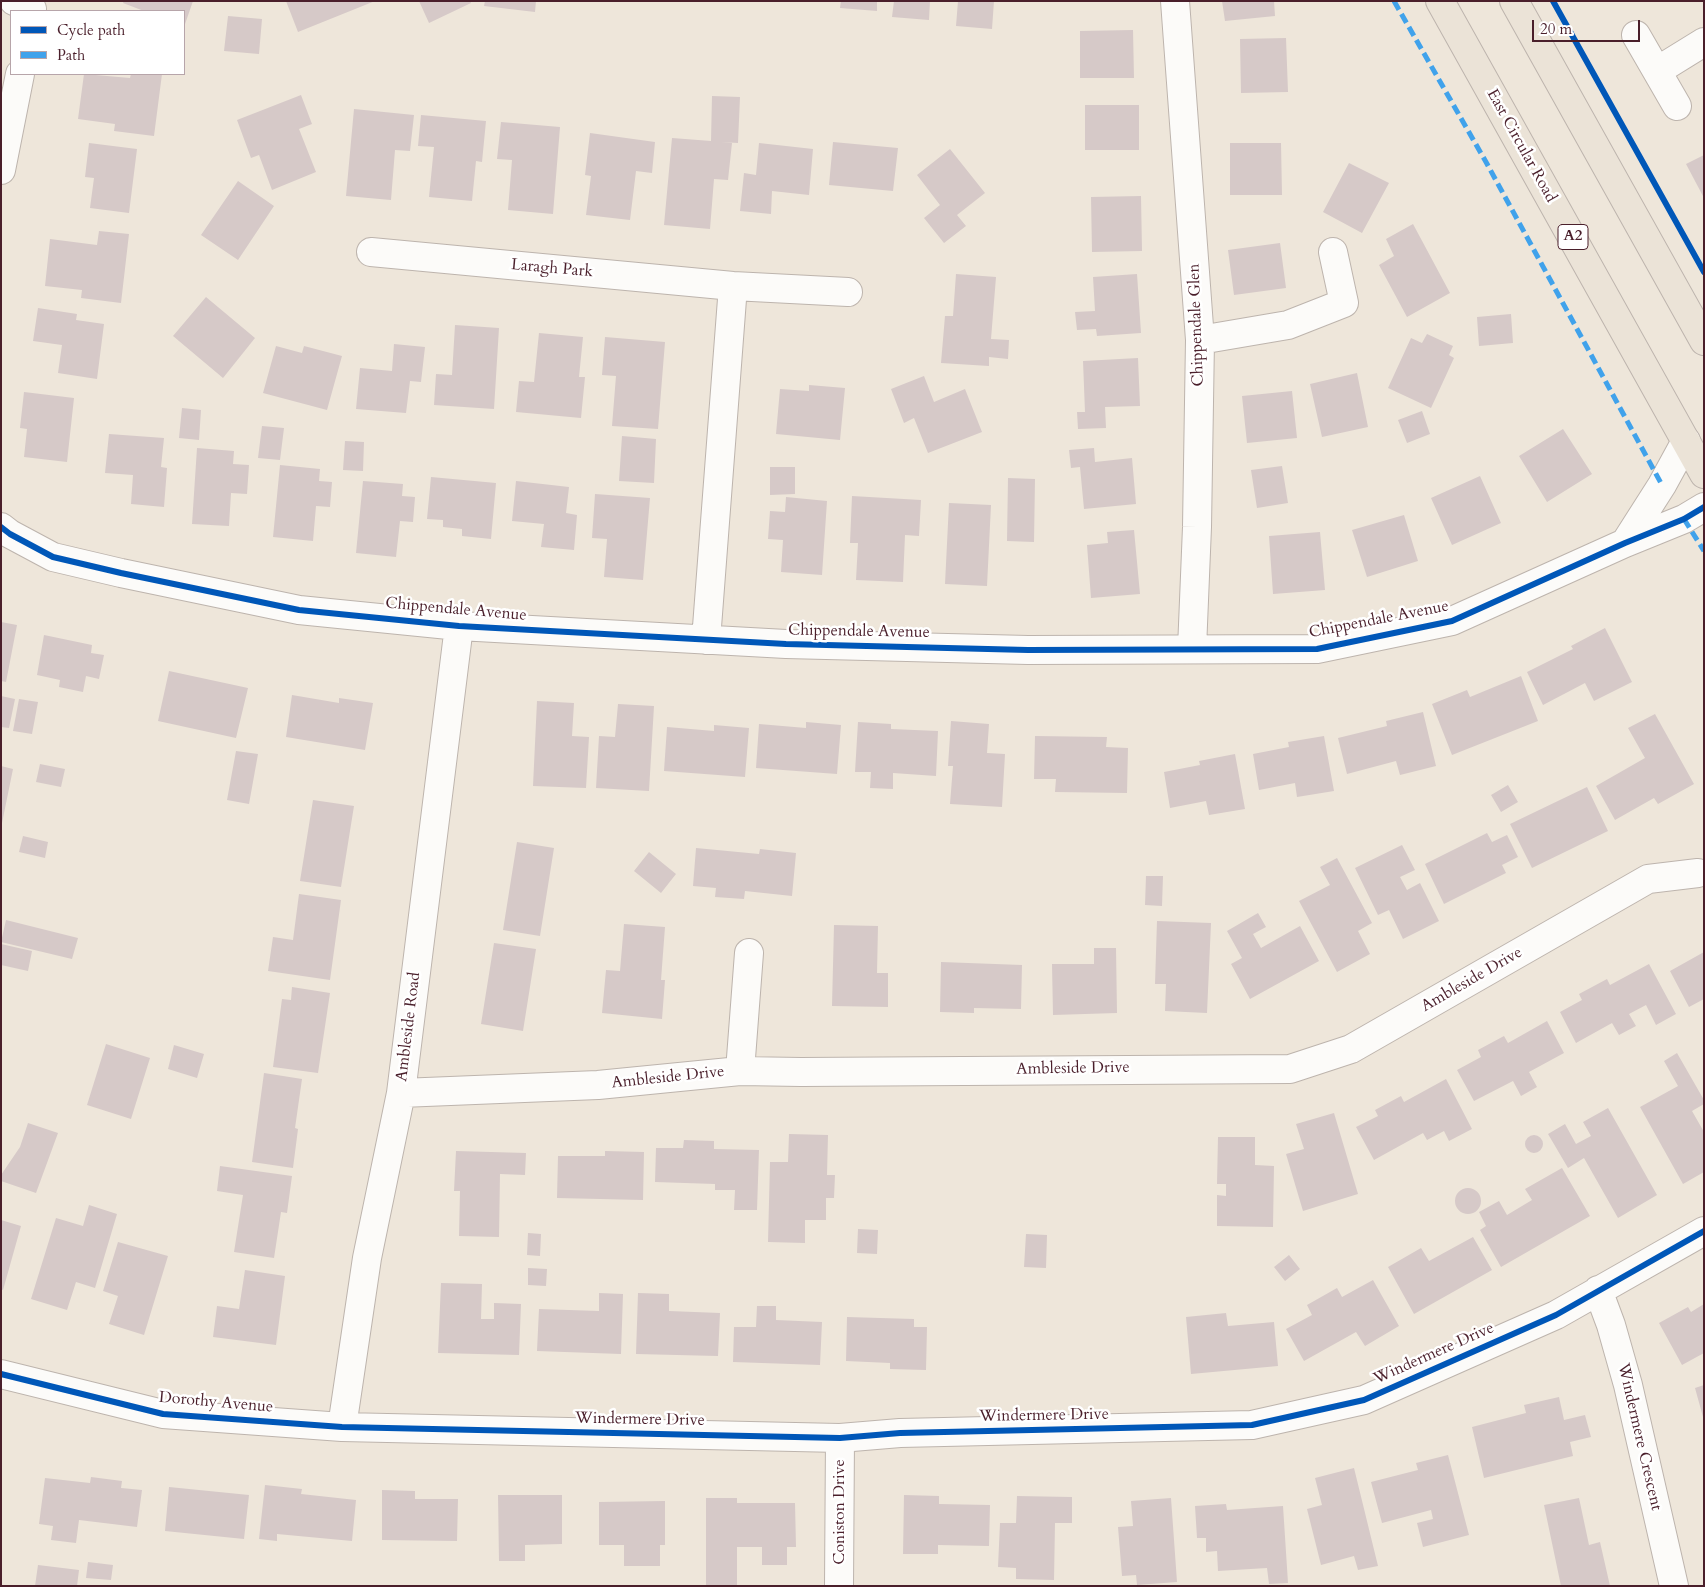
<!DOCTYPE html>
<html>
<head>
<meta charset="utf-8">
<style>
	body { margin:0 }
	#map { position:relative; width:1705px; height:1587px; overflow:hidden; background:#eee6da; font-family:Cardo,serif }
	canvas { display:block }
	.frame { position:absolute; inset:0; border:2px solid #4a1f2b; pointer-events:none }
	.legend { position:absolute; left:10px; top:10px; width:175px; height:65px; box-sizing:border-box; background:#fff; border:1px solid #b7a5aa; margin:0; padding:6px 9px; list-style:none; font-size:15px; color:#4a1f2b }
	.legend li { display:flex; align-items:center; gap:10px; height:25px }
	.legend b { width:25px; border:1px solid #b7a5aa }
	.scale { position:absolute; left:1532px; top:20px; width:108px; height:22px; box-sizing:border-box; border:2px solid #4a1f2b; border-top:0; padding-left:6px; font-size:15px; line-height:18px; white-space:nowrap; color:#4a1f2b; -webkit-text-stroke:4px #fff; paint-order:stroke }
</style>
</head>
<body>
<div id="map">
<canvas width="1705" height="1587"></canvas>
<div class="frame"></div>
<ul class="legend">
<li><b style="height:6px;background:#0057b8"></b>Cycle path</li>
<li><b style="height:6px;background:#40a2eb"></b>Path</li>
</ul>
<div class="scale">20 m</div>
</div>
<script>
const c = document.querySelector('canvas').getContext('2d');
c.lineJoin = 'round';
function fill(path, color) { c.fillStyle = color; c.fill(path, 'evenodd'); }
const poly = rows => new Path2D(rows.map(r => 'M' + r).join(''));
function trace(path, color, width, dash) { c.strokeStyle = color; c.lineWidth = width; c.lineCap = dash ? 'butt' : 'round'; c.setLineDash(dash || []); c.stroke(path); }
function write(font, color, halo, rows, align = 'center') {
  c.font = font + ' Cardo,serif'; c.lineWidth = 5; c.setLineDash([]); c.textBaseline = 'middle'; c.strokeStyle = halo; c.fillStyle = color; for (const [text, x, y, turn = 0] of rows) {
    c.save(); c.translate(x, y); c.rotate((+turn || 0) * Math.PI / 180); c.textAlign = isNaN(turn) ? turn : align; if (halo) c.strokeText(text, 0, 0); c.fillText(text, 0, 0); c.restore();
  }
}
const building = poly([
	[124,1,193,1,184,27,184,11,144,11,123,3],
	[286,1,375,1,298,32],
	[419,1,470,1,471,3,429,23],
	[485,1,536,1,535,12,484,6],
	[841,1,877,1,877,11,840,8],
	[894,1,930,1,929,20,892,17],
	[958,1,994,1,992,29,956,26],
	[1222,1,1274,1,1275,16,1225,21],
	[228,16,262,19,259,54,224,51],
	[1133,30,1134,78,1080,78,1080,31],
	[1286,38,1288,92,1241,93,1240,39],
	[84,74,130,78,131,74,162,74,154,136,114,131,115,124,78,119],
	[301,95,312,124,299,129,316,172,272,190,259,155,251,158,237,120],
	[712,96,740,97,738,143,721,142,732,143,728,180,714,179,710,229,664,225,672,138,711,141],
	[1085,105,1139,105,1139,150,1085,150],
	[354,109,414,115,410,151,395,150,391,200,346,196],
	[421,115,486,121,482,162,476,161,472,201,429,197,434,147,418,146],
	[501,122,560,127,553,214,508,210,512,160,497,159],
	[590,133,655,142,652,173,636,171,630,220,586,215,591,176,585,175],
	[833,142,898,148,893,191,829,185],
	[89,143,137,149,129,213,90,208,94,178,85,177],
	[759,143,813,149,809,195,772,191,771,214,740,211,744,173,756,175],
	[1230,143,1281,143,1282,195,1230,195],
	[950,149,985,193,957,215,966,226,944,243,924,218,940,205,917,175],
	[1704,155,1704,198,1686,164],
	[1349,163,1389,183,1362,233,1323,212],
	[238,181,274,206,238,260,201,235],
	[1141,196,1142,251,1092,252,1091,197],
	[1413,224,1450,293,1407,317,1379,265,1394,256,1386,239],
	[99,231,129,234,121,303,81,298,82,290,45,286,50,239,97,245],
	[1280,243,1286,288,1234,295,1228,250],
	[956,274,996,277,991,339,1009,340,1008,359,989,357,989,366,941,363,945,316,953,316],
	[1137,274,1141,333,1097,336,1096,329,1077,330,1075,312,1095,311,1093,277],
	[206,297,255,338,223,378,173,336],
	[38,308,77,314,76,320,104,324,97,379,58,373,62,345,33,341],
	[1511,314,1513,343,1479,346,1477,317],
	[455,325,499,328,494,409,434,405,436,374,452,375],
	[539,333,583,337,579,377,585,377,581,418,516,412,519,381,534,382],
	[1427,334,1453,346,1449,355,1454,358,1431,408,1388,388,1411,338,1422,343],
	[605,337,665,342,658,429,612,426,616,376,602,375],
	[394,344,425,347,421,382,410,381,406,413,356,409,360,368,392,371],
	[276,346,302,353,304,346,342,356,327,410,263,393],
	[1138,358,1140,406,1105,407,1106,428,1078,429,1077,412,1085,412,1083,361],
	[1357,373,1368,427,1322,437,1310,384],
	[924,376,934,402,965,389,982,432,928,453,914,418,904,423,891,389],
	[809,385,845,388,840,440,776,434,780,389,809,391],
	[1292,391,1297,438,1247,443,1242,396],
	[24,392,74,398,67,462,24,457,27,429,20,428],
	[182,408,201,410,199,440,179,438],
	[1422,411,1430,434,1407,443,1398,420],
	[262,426,284,428,280,460,258,458],
	[1563,429,1592,474,1547,502,1519,456],
	[109,434,164,438,161,467,167,468,164,507,131,504,133,475,105,473],
	[622,436,656,439,654,483,619,481],
	[345,441,364,442,363,471,343,470],
	[197,448,234,451,233,464,249,465,247,494,231,493,229,526,192,524],
	[1094,448,1095,462,1132,458,1136,504,1084,509,1080,467,1071,468,1069,450],
	[280,465,320,469,319,481,332,482,330,507,316,506,313,541,273,537],
	[1282,466,1288,503,1257,508,1251,470],
	[770,467,795,467,795,494,770,495],
	[1480,476,1501,523,1452,545,1431,498],
	[431,477,496,483,491,539,462,536,462,529,443,527,443,520,427,519],
	[1008,478,1035,479,1034,542,1007,541],
	[363,481,403,484,402,496,415,497,413,522,400,521,396,557,356,553],
	[516,481,569,487,566,513,577,515,574,550,541,547,544,524,512,521],
	[595,494,650,498,643,580,604,577,607,539,592,538],
	[852,496,921,500,919,536,905,535,903,582,856,580,858,543,850,543],
	[786,497,827,501,822,575,781,572,783,540,768,539,770,511,785,512],
	[949,503,991,505,987,586,945,584],
	[1404,515,1418,561,1367,577,1352,530],
	[1134,530,1140,594,1091,598,1087,545,1108,543,1107,532],
	[1320,532,1325,590,1273,594,1269,536],
	[1,622,17,625,6,682,1,681],
	[1605,628,1632,682,1594,701,1585,683,1543,705,1527,672,1573,649,1571,646],
	[44,635,92,645,91,653,104,655,99,679,86,676,83,692,59,687,60,680,37,675],
	[169,671,248,688,236,738,158,721],
	[1521,676,1538,721,1452,755,1432,704,1467,690,1470,697],
	[292,695,339,703,339,698,373,703,365,750,286,737],
	[1,696,15,699,9,728,1,727],
	[19,699,38,702,32,734,13,731],
	[537,701,574,703,572,736,589,737,586,788,533,786],
	[618,704,654,706,649,791,596,788,599,736,615,737],
	[1423,712,1436,766,1400,775,1396,761,1347,774,1338,738,1387,726,1386,721],
	[1655,714,1694,784,1658,804,1654,798,1615,820,1596,786,1645,758,1628,728],
	[951,721,989,724,987,753,1005,754,1002,807,950,804,953,766,948,766],
	[806,722,841,725,837,774,756,768,759,724,806,728],
	[858,722,891,724,891,729,938,731,936,776,893,773,893,789,870,788,871,772,855,772],
	[714,725,749,728,745,777,664,771,667,727,714,731],
	[1035,736,1107,737,1106,747,1128,748,1127,793,1055,792,1056,779,1034,779],
	[1324,736,1334,791,1297,797,1295,783,1259,790,1253,754,1289,747,1288,742],
	[236,751,258,754,249,804,227,800],
	[1235,754,1245,809,1209,815,1206,801,1170,808,1164,772,1200,765,1199,761],
	[40,764,65,769,61,787,36,782],
	[1,766,13,769,2,823,1,823],
	[1508,785,1518,802,1501,812,1491,795],
	[1587,787,1608,831,1532,868,1510,824],
	[313,800,354,806,341,887,300,881],
	[1487,833,1492,842,1507,835,1518,857,1502,865,1506,873,1444,904,1425,864],
	[23,836,48,842,45,858,19,852],
	[517,842,554,848,540,936,503,930],
	[1402,845,1415,870,1400,877,1407,890,1420,883,1439,921,1403,939,1389,910,1378,915,1355,868],
	[696,848,759,854,760,849,796,853,792,896,745,891,744,899,715,897,716,888,693,886],
	[649,852,676,874,661,893,634,871],
	[1337,858,1372,923,1358,931,1370,954,1337,972,1299,901,1330,885,1320,867],
	[1146,876,1163,876,1162,906,1145,905],
	[299,894,341,900,330,980,268,971,273,937,293,940],
	[1258,913,1266,927,1253,934,1261,948,1300,926,1319,961,1250,999,1231,964,1242,958,1227,931],
	[6,920,78,938,72,959,1,942],
	[1157,921,1211,923,1207,1013,1165,1011,1166,984,1155,984],
	[624,924,665,927,661,980,665,980,662,1019,602,1013,606,970,620,971],
	[834,925,878,926,877,973,888,973,888,1007,832,1006],
	[494,943,536,949,523,1031,481,1024],
	[1,944,32,951,28,971,1,965],
	[1094,948,1116,948,1117,1013,1053,1015,1052,964,1094,964],
	[1704,952,1704,999,1689,1007,1670,971],
	[941,962,1022,965,1021,1009,974,1008,974,1013,940,1012],
	[1649,964,1676,1014,1656,1025,1646,1005,1629,1014,1636,1026,1619,1035,1612,1023,1576,1043,1560,1012,1582,1000,1579,994,1607,979,1610,985],
	[292,987,330,993,318,1073,273,1067,282,999,291,1000],
	[1547,1021,1564,1053,1529,1072,1537,1087,1521,1096,1513,1081,1474,1101,1457,1070,1481,1057,1478,1050,1504,1036,1508,1043],
	[106,1044,150,1058,131,1119,87,1105],
	[174,1045,204,1054,197,1078,168,1069],
	[1677,1053,1704,1100,1704,1104,1692,1111,1704,1132,1704,1172,1683,1184,1640,1107,1678,1086,1664,1061],
	[264,1073,302,1079,295,1128,298,1129,293,1168,252,1162],
	[1446,1079,1472,1129,1449,1141,1444,1131,1427,1140,1423,1133,1374,1160,1356,1127,1378,1116,1375,1110,1401,1096,1404,1102],
	[1608,1108,1657,1195,1618,1218,1584,1158,1568,1168,1548,1134,1565,1124,1576,1144,1591,1136,1583,1122],
	[1334,1113,1358,1194,1303,1211,1286,1154,1304,1149,1296,1124],
	[28,1123,58,1133,36,1193,1,1181,1,1175,20,1147],
	[789,1134,828,1135,827,1175,835,1175,834,1198,826,1198,826,1220,805,1220,805,1243,768,1242,770,1162,788,1162],
	'1525 1144a9 9 0 1 1 18 0a9 9 0 1 1-18 0Z',
	[1218,1137,1255,1137,1255,1165,1274,1166,1273,1227,1217,1226,1217,1195,1226,1196,1226,1184,1217,1184],
	[684,1140,714,1141,714,1149,759,1150,757,1210,734,1210,735,1190,715,1190,715,1184,655,1182,656,1148,683,1148],
	[456,1151,526,1153,525,1175,500,1174,499,1237,459,1236,460,1191,454,1191],
	[605,1151,644,1152,643,1200,557,1198,558,1156,605,1156],
	[220,1166,292,1176,287,1213,281,1212,274,1258,234,1252,243,1195,217,1191],
	[1562,1168,1590,1216,1501,1267,1480,1230,1486,1226,1479,1212,1499,1201,1507,1215,1532,1200,1525,1189],
	'1455 1201a13 13 0 1 1 26 0a13 13 0 1 1-26 0Z',
	[89,1205,117,1214,95,1288,76,1282,67,1310,31,1299,56,1218,83,1226],
	[1,1220,21,1226,3,1290,1,1289],
	[858,1229,878,1230,877,1254,857,1253],
	[528,1233,541,1234,540,1256,527,1255],
	[1026,1234,1047,1235,1046,1268,1024,1267],
	[1473,1237,1492,1270,1414,1314,1388,1267,1421,1248,1429,1261],
	[118,1242,168,1256,144,1335,109,1324,118,1296,103,1291],
	[1289,1255,1300,1269,1285,1281,1274,1267],
	[528,1268,547,1269,546,1286,528,1285],
	[245,1270,285,1276,276,1345,213,1337,217,1306,239,1309],
	[1373,1280,1399,1326,1365,1346,1356,1332,1304,1361,1286,1329,1312,1315,1307,1305,1337,1288,1342,1297],
	[441,1283,482,1284,481,1319,494,1319,494,1303,521,1304,519,1355,438,1353],
	[599,1293,623,1294,621,1354,537,1351,539,1309,599,1311],
	[638,1293,669,1294,669,1311,720,1313,718,1356,636,1354],
	[1704,1304,1704,1353,1682,1365,1659,1323,1688,1307,1691,1312],
	[757,1306,776,1306,776,1320,822,1322,820,1365,733,1362,734,1327,756,1327],
	[1226,1313,1228,1326,1274,1322,1278,1366,1191,1374,1186,1317],
	[847,1317,914,1319,914,1327,927,1327,926,1370,890,1369,890,1363,846,1361],
	[1704,1385,1704,1417,1703,1417,1695,1388],
	[1559,1397,1564,1420,1585,1415,1591,1437,1570,1442,1573,1456,1484,1478,1472,1427,1526,1413,1524,1405],
	[1448,1455,1469,1535,1423,1547,1417,1523,1433,1519,1431,1510,1382,1523,1371,1482,1418,1470,1416,1463],
	[1354,1468,1378,1566,1358,1570,1354,1556,1321,1565,1307,1509,1322,1505,1315,1478],
	[91,1477,122,1481,121,1488,142,1490,137,1527,79,1520,76,1543,51,1540,53,1526,39,1524,45,1478,90,1483],
	[265,1485,302,1489,301,1494,356,1500,352,1541,277,1534,277,1541,259,1539],
	[169,1487,249,1495,244,1539,165,1531],
	[382,1490,415,1491,415,1499,458,1499,457,1541,382,1540],
	[498,1495,562,1495,562,1544,525,1545,525,1561,499,1561],
	[904,1495,939,1496,939,1504,990,1505,989,1546,938,1545,938,1554,903,1554],
	[1017,1496,1072,1497,1072,1523,1055,1523,1054,1580,1016,1579,1016,1568,998,1567,1000,1523,1016,1523],
	[706,1498,737,1498,737,1503,795,1503,796,1547,787,1547,787,1565,762,1565,762,1547,737,1547,737,1586,706,1586],
	[1171,1498,1177,1582,1137,1585,1136,1575,1122,1576,1118,1527,1133,1526,1131,1501],
	[1579,1498,1589,1545,1600,1542,1610,1586,1561,1586,1544,1505],
	[665,1501,665,1545,660,1545,660,1566,624,1566,624,1545,599,1545,599,1502],
	[1226,1504,1227,1510,1283,1506,1288,1583,1269,1584,1267,1568,1218,1571,1217,1551,1206,1552,1206,1538,1197,1538,1195,1506],
	[88,1562,113,1565,111,1580,86,1578],
	[38,1565,79,1570,77,1586,35,1586]
]);
const minor = poly([
	[14,1,32,9,31,11],
	[1175,1,1200,340,1197,527,1192,649],
	[1636,35,1677,106],
	[1657,71,1704,42],
	[1,170,20,74],
	[371,252,733,286,848,292],
	[1200,340,1288,325,1344,303,1333,252],
	[1,527,10,534,53,557,121,573,299,610,459,626,786,644,1028,650,1317,649,1452,621,1625,543,1684,519,1704,507],
	[1625,543,1662,485,1686,441],
	[706,640,733,286],
	[740,1071,749,953],
	[401,1093,598,1085,740,1071,801,1072,1290,1069,1351,1049,1648,879,1698,873],
	[1598,1290,1611,1325,1628,1385,1674,1586],
	[1,1374,163,1414,342,1427,840,1438,900,1433,1252,1425,1364,1400,1556,1315,1704,1231],
	[342,1427,367,1258,401,1093,459,626],
	[839,1586,840,1438]
]);
const trunk = poly([
	[1440,1,1704,474],
	[1514,1,1704,341]
]);
const quiet = poly([
	[1394,1,1486,162,1662,485],
	[1684,519,1704,551]
]);
const cycleway = poly([
	[1553,1,1704,272],
	[1,527,10,534,53,557,121,573,299,610,459,626,786,644,1028,650,1317,649,1452,621,1625,543,1684,519,1704,507],
	[1,1374,163,1414,342,1427,840,1438,900,1433,1252,1425,1364,1400,1556,1315,1704,1231]
]);
const shields = [
	[1573,237,30]
];
const shieldNames = [
	["A2",1573,237]
];
const streetNames = [
	["East Circular Road",1521,146,61],
	["Laragh Park",552,269,5],
	["Chippendale Glen",1197,325,-92],
	["Chippendale Avenue",456,610,5],
	["Chippendale Avenue",1379,620,-11],
	["Chippendale Avenue",859,632,1],
	["Ambleside Drive",1472,980,-30],
	["Ambleside Road",409,1027,-83],
	["Ambleside Drive",1073,1069,-1],
	["Ambleside Drive",668,1078,-6],
	["Windermere Drive",1434,1354,-24],
	["Dorothy Avenue",216,1403,5],
	["Windermere Drive",1044,1416,-1],
	["Windermere Drive",640,1420,1],
	["Windermere Crescent",1639,1437,77],
	["Coniston Drive",840,1512,-90]
];
fill(building, '#d6c9c8');
trace(minor, '#bdb4ad', 30);
trace(trunk, '#bdb4ad', 30);
trace(minor, '#fcfbf9', 28);
trace(trunk, '#ebe3d7', 28);
trace(quiet, '#40a2eb', 5, [10, 5]);
trace(cycleway, '#0057b8', 6);
for (const [x, y, w] of shields) { const box = new Path2D(); box.roundRect(x - w / 2, y - 12.5, w, 25, 4); c.fillStyle = '#fff'; c.fill(box); trace(box, '#4a1f2b', 1); }
write('bold 15px', '#4a1f2b', null, shieldNames);
write('16px', '#4a1f2b', '#fff', streetNames);
</script>
</body>
</html>
